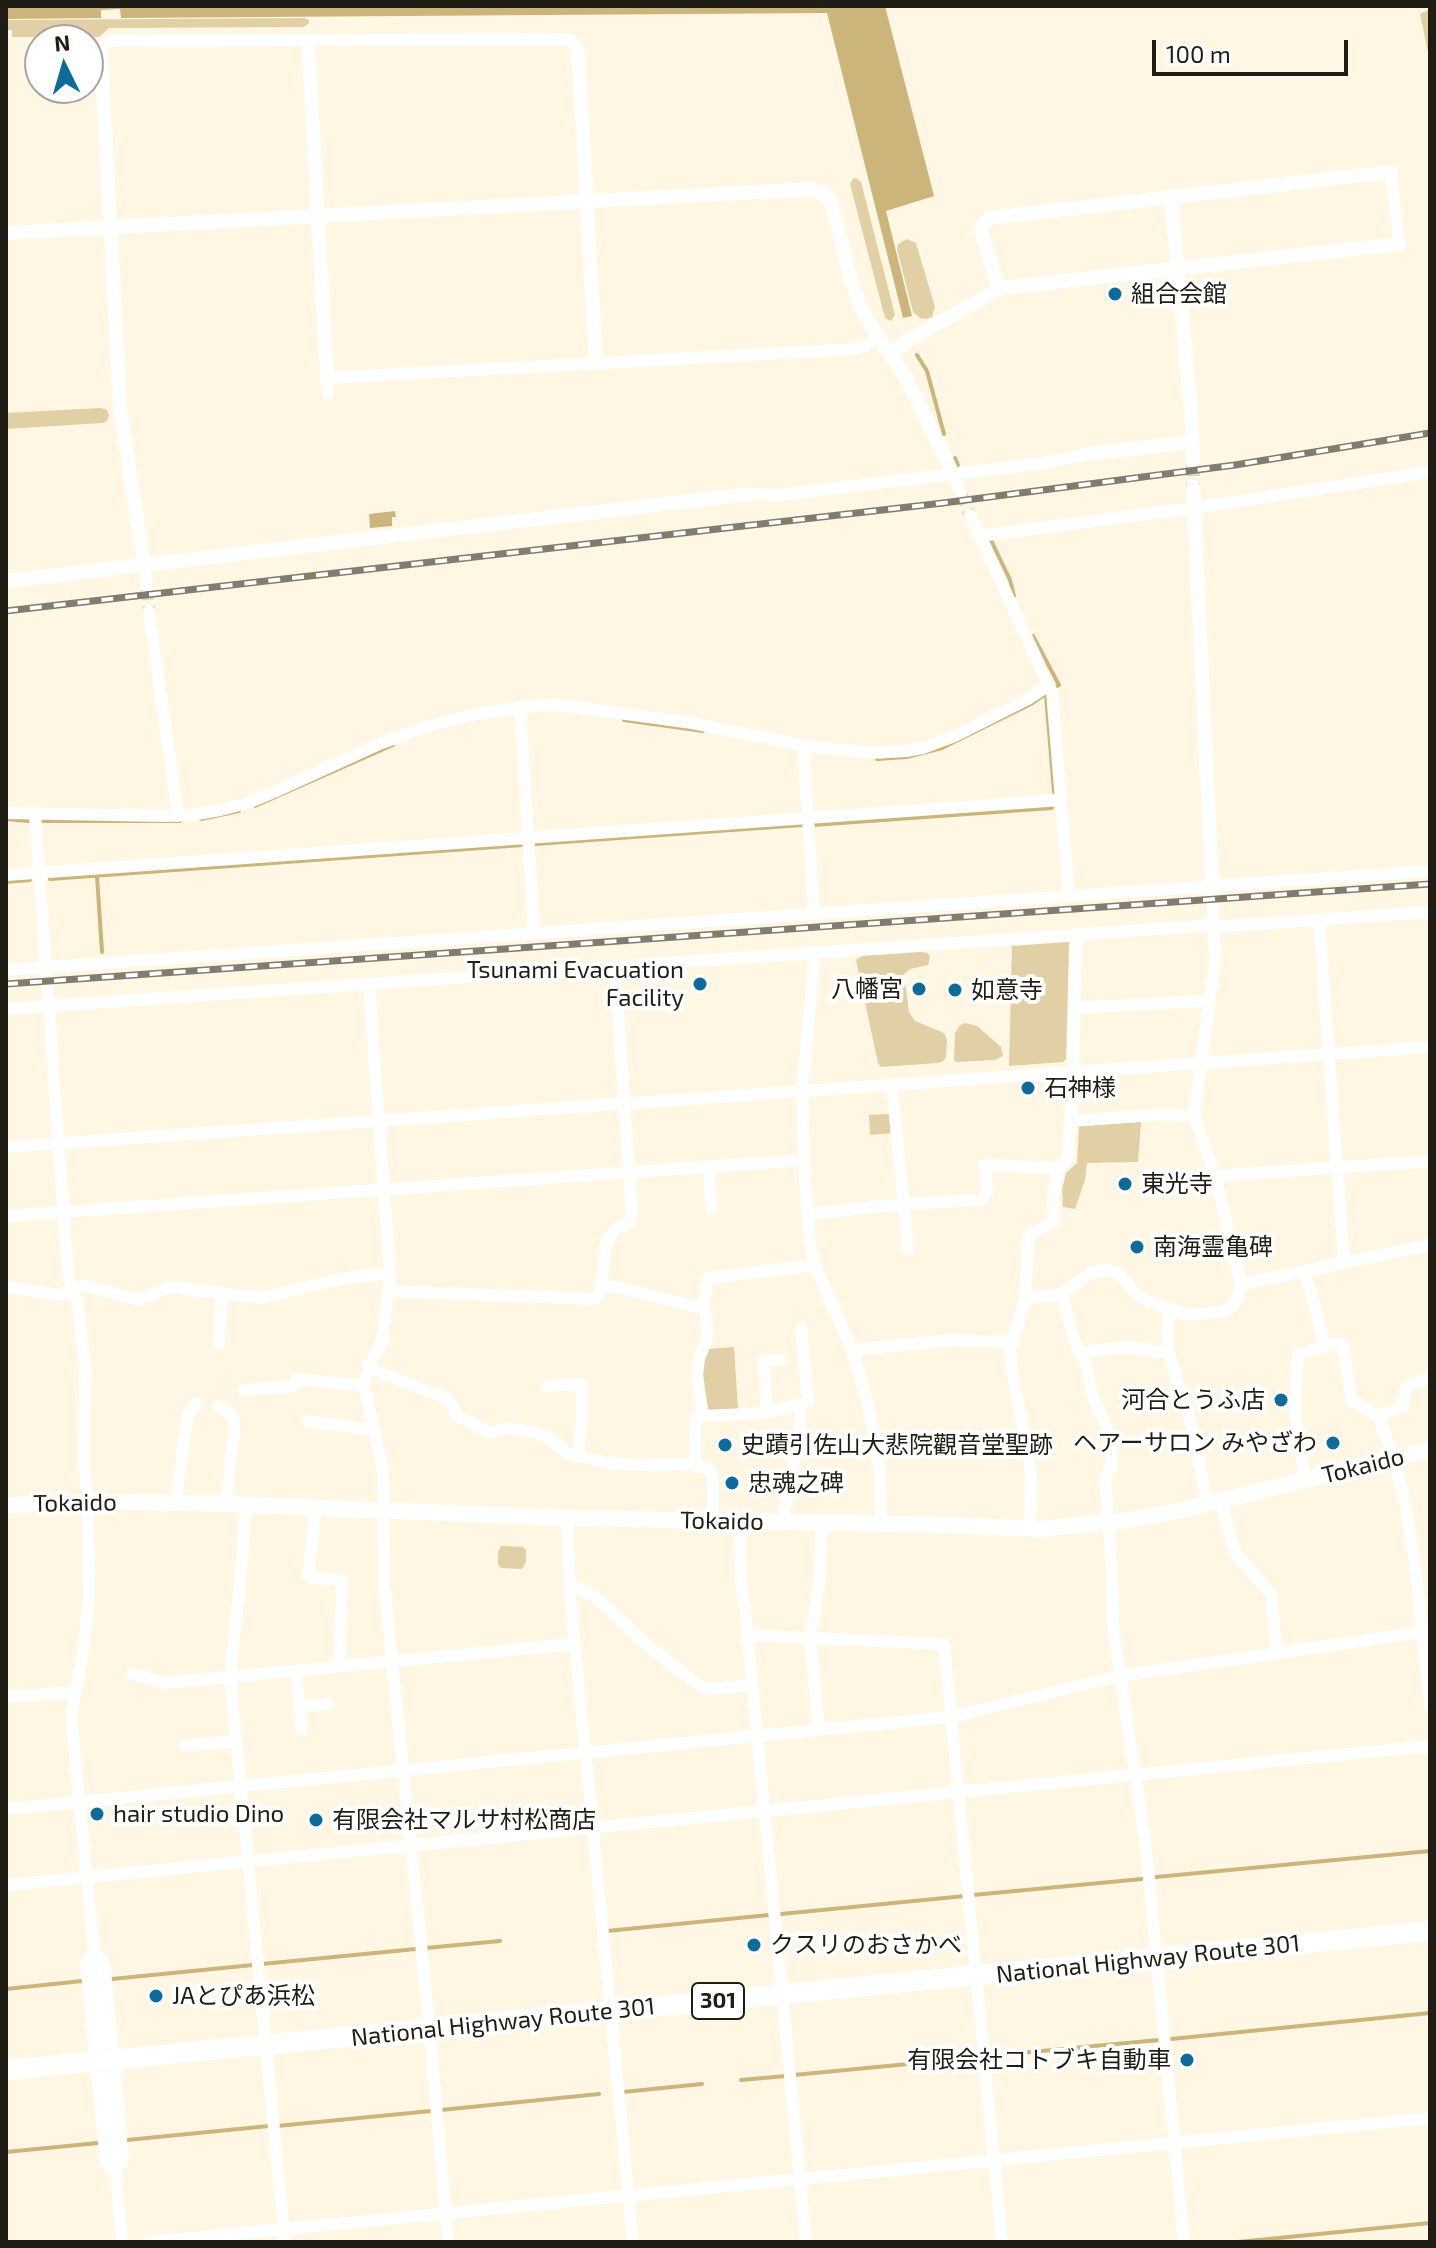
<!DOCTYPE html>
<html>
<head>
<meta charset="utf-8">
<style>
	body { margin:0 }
	#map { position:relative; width:1436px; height:2248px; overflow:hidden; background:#fff7e3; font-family:"Exo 2",sans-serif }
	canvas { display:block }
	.frame { position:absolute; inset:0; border:8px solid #201d14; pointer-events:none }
	.north { position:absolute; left:24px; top:24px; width:80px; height:80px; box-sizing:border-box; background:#fff; border:2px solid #a6a5a1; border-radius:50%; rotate:355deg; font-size:22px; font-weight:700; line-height:32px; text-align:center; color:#201d14 }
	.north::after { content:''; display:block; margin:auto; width:28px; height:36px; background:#0e6a99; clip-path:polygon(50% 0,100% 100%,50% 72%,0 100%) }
	.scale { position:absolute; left:1152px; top:40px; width:196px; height:36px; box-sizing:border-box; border:4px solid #201d14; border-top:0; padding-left:10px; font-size:24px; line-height:28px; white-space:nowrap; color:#201d14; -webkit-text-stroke:6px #fff; paint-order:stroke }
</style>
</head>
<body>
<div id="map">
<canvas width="1436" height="2248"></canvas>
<div class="frame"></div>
<div class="north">N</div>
<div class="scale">100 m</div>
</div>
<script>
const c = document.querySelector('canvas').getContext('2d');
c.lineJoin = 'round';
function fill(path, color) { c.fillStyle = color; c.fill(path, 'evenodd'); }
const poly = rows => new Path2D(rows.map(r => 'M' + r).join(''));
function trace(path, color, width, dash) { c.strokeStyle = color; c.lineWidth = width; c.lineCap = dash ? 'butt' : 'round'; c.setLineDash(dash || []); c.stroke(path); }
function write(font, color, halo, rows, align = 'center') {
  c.font = font + ' "Exo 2","Noto Sans JP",sans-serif'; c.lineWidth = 8; c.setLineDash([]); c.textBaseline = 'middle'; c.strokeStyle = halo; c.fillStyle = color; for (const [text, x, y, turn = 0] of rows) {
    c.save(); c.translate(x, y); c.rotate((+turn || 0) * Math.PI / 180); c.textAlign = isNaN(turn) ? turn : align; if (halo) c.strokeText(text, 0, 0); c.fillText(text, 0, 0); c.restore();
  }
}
const green = poly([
	[1430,9,1430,62,1420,14],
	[304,18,309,20,309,23,304,27,109,28,99,37,12,37,12,30,6,30,6,20],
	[856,178,861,182,895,315,891,321,885,318,850,184,853,179],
	[907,239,916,243,935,307,932,317,926,319,920,318,913,312,897,249,898,244],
	[101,408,107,410,109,415,107,421,102,423,6,429,6,413],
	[1069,942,1066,1059,1063,1062,1009,1066,1012,946],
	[922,952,927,953,930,956,928,965,910,969,904,974,909,1012,915,1021,944,1033,947,1040,946,1058,942,1062,938,1063,881,1067,878,1063,856,960,862,956],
	[965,1023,977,1026,1001,1047,1003,1056,995,1060,956,1062,954,1060,955,1033,960,1025],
	[891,1114,892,1133,870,1135,869,1115],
	[1141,1122,1138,1162,1087,1163,1085,1180,1075,1209,1063,1207,1062,1190,1066,1173,1077,1163,1079,1126],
	[734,1347,738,1409,709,1411,703,1391,702,1375,704,1360,708,1349],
	[501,1546,523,1547,526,1550,526,1562,522,1569,501,1568,498,1565,498,1552]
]);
const water = poly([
	[6,6,885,6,934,196,886,211,912,316,903,318,827,13,121,18,120,9,101,10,101,18,6,19],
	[395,511,396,517,392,517,392,526,370,528,369,514]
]);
const stream = poly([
	[917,355,927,371,944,434],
	[955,458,958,465],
	[990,538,1010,580,1014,596],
	[1033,636,1059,685,1057,686],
	[1046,695,1054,792],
	[624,720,703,731],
	[877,759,907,757,942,748,1031,704,1047,693],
	[255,806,393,745],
	[6,819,29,821],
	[201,819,239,811],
	[43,821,180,821],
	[813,825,1052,808],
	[535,844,803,825],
	[97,876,102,952],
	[50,879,523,845],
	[6,882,30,880],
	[1156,1877,1430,1851],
	[973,1895,1142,1879],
	[781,1914,965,1896],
	[607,1931,769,1915],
	[426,1948,500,1941],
	[262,1964,416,1949],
	[112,1979,253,1965],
	[6,1989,82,1981],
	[1171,2039,1430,2013],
	[988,2056,1159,2040],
	[794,2075,981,2057],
	[741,2080,786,2076],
	[623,2092,702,2084],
	[441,2110,599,2094],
	[277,2126,431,2111],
	[127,2140,269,2126],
	[6,2152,98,2143],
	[1238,2242,1430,2223]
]);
const minorTunnel = poly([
	[961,493,970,515],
	[147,588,149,611]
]);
const tertiaryTunnel = poly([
	[1193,462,1193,487]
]);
const minor = poly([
	[101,53,102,47,106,43,112,41,566,39,572,41,578,51],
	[1391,172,1399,244],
	[328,393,327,378,857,349,866,346,878,337],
	[953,474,961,493],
	[750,494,779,495,1044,463,1094,453],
	[970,515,1052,692,1069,896],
	[979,536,1193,508,1430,472],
	[144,565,147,588],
	[149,611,178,816],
	[520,706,534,933],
	[806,746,804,756,814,914],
	[6,813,163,816,192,815,220,810,248,803,274,792,377,745,425,727,475,714,539,705,568,706,692,723,806,746,872,753,906,751,923,748,955,736,1028,699,1049,685],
	[35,815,68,1275,78,1306,85,1367,84,1464,88,1502,89,1599,84,1645,72,1712,72,1726,103,2043],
	[6,875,1061,800],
	[1319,920,1344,1263],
	[813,953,814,963,802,1091,804,1160,809,1236,815,1265,852,1350,863,1386,873,1427,880,1474,881,1524],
	[6,970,1430,871],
	[369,984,390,1276,382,1343,370,1364,364,1386,383,1470,384,1583,428,2012,448,2242],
	[1075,1008,1199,1001,1210,1002],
	[6,1009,1214,925,1226,926,1430,912],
	[892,1085,908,1250],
	[1071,1121,1167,1114,1195,1117],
	[6,1147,1430,1047],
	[709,1167,711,1208],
	[1215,1176,1430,1161],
	[807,1214,903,1204,980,1200,987,1193,985,1165,1058,1168,1068,1159,1073,1072,1076,934],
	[6,1216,804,1160],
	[1303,1271,1310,1289,1325,1346,1340,1344,1343,1346,1352,1401,1378,1416,1394,1458,1406,1508,1415,1565,1430,1707],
	[1241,1284,1430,1245],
	[6,1287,59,1295,84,1285,137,1300,171,1287,261,1298,345,1278,389,1273],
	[601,1287,616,1287,702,1308],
	[388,1291,595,1299,600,1294,606,1243,615,1230,630,1222,632,1215,615,967],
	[1062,1294,1075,1342,1087,1368,1092,1395,1106,1426,1110,1445,1112,1463,1105,1479,1112,1571,1113,1629,1145,1838,1184,2242],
	[1025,1299,1062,1294,1091,1273,1104,1270,1117,1272,1136,1293,1147,1301,1181,1313,1194,1315,1221,1312,1228,1310,1238,1299,1241,1284,1215,1176,1194,1115,1215,962,1212,886],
	[1170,1309,1167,1332,1169,1354,1193,1431,1207,1505],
	[219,1343,222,1293],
	[852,1350,951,1340,1011,1342],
	[1079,1352,1127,1347,1169,1353],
	[368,1368,448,1399,453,1405,456,1415,490,1433,505,1428,534,1432,548,1438,569,1454,608,1463,637,1465,685,1464,705,1468,709,1470,713,1478,713,1521],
	[547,1386,582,1384,582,1414,578,1457],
	[244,1390,292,1386,298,1379,364,1386],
	[219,1406,232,1415,235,1423,226,1504],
	[767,1413,764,1361,780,1360],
	[703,1416,697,1375,699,1359,707,1338,706,1314,702,1308,708,1278,815,1265],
	[1378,1416,1403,1406,1406,1387,1430,1376],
	[307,1421,374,1430],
	[695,1465,695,1420,703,1416,767,1413,809,1401,806,1384,801,1328],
	[1305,1481,1295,1415,1298,1355,1325,1346],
	[1221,1502,1235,1553,1271,1594,1277,1653],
	[176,1503,187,1417,196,1403],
	[245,1505,242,1561,230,1677,285,2242],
	[316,1507,308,1574,313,1578,336,1579,342,1582,339,1666],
	[567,1518,570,1595,633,2242],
	[740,1522,741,1585,745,1609,806,2242],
	[782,1522,800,1432,800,1404],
	[1030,1529,1031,1473,1011,1366,1010,1350,1025,1299,1028,1239,1031,1234,1054,1221,1053,1194,1058,1168],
	[570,1587,575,1587,597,1598,648,1646,700,1686,709,1689,752,1685],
	[747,1635,944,1644,1002,2242],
	[296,1671,302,1731],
	[132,1674,165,1683,575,1644],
	[6,1697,75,1692],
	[299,1707,328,1704],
	[819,1730,810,1638,819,1584,822,1523],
	[184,1746,236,1741],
	[6,1809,951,1717,1119,1676,1430,1631],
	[6,1885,1430,1746],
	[94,1953,104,1962,114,2060,123,2161,115,2171,106,2163,86,1963,94,1953],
	[107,2078,122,2242],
	[150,2242,1430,2118]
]);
const tertiary = poly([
	[308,41,327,378],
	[578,51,596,363],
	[101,53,120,407,144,565],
	[1171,196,1191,411,1193,462],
	[6,233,812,189,823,193,831,202,851,280,861,308,876,334,907,379,953,474],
	[999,289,982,235,981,228,989,218,1391,172],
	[891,353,908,340,1001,288,1399,244],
	[1094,453,1192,442],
	[1193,487,1212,886],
	[6,581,750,494]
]);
const secondary = poly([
	[6,1505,132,1502,226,1504,567,1518,952,1525,1039,1529,1129,1520,1183,1510,1430,1449]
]);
const trunk = poly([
	[6,2070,1430,1931]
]);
const rail = poly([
	[6,611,943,503,1235,465,1430,433],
	[6,984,1430,884]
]);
const markers = [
	[1115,294,8,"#0e6a99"],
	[700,984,8,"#0e6a99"],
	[919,989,8,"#0e6a99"],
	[955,990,8,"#0e6a99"],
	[1028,1088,8,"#0e6a99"],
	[1125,1184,8,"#0e6a99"],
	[1137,1247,8,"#0e6a99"],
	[1281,1400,8,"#0e6a99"],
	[1333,1443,8,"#0e6a99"],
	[725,1445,8,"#0e6a99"],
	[732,1483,8,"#0e6a99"],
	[97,1814,8,"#0e6a99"],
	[316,1820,8,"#0e6a99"],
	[754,1945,8,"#0e6a99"],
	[156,1996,8,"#0e6a99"],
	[1187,2060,8,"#0e6a99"]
];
const shields = [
	[718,2001,52]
];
const shieldNames = [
	["301",718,2001]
];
const poiNames = [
	["組合会館",1131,294],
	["Tsunami Evacuation",684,970,"right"],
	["Facility",684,998,"right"],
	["八幡宮",903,989,"right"],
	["如意寺",971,990],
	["石神様",1044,1088],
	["東光寺",1141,1184],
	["南海霊亀碑",1153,1247],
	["河合とうふ店",1265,1400,"right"],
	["ヘアーサロン みやざわ",1317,1443,"right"],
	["史蹟引佐山大悲院觀音堂聖跡",741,1445],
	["忠魂之碑",748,1483],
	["hair studio Dino",113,1814],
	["有限会社マルサ村松商店",332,1820],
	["クスリのおさかべ",770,1945],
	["JAとぴあ浜松",172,1996],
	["有限会社コトブキ自動車",1171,2060,"right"]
];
const streetNames = [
	["Tokaido",1363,1466,-14],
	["Tokaido",75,1503,-1],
	["Tokaido",722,1521,1],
	["National Highway Route 301",1148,1959,-6],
	["National Highway Route 301",503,2022,-6]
];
fill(green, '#e1d0a5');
fill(water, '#ccb57b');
trace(stream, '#ccb57b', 4);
trace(minorTunnel, '#ded6c4', 12, [12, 6]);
trace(tertiaryTunnel, '#ded6c4', 14, [14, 7]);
trace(minor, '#fff', 12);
trace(tertiary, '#fff', 14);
trace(secondary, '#fff', 16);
trace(trunk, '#fff', 20);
trace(rail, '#817c6e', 7);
trace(rail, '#fff', 4, [12]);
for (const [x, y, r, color] of markers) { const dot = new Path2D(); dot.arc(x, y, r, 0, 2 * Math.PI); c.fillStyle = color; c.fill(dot); trace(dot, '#fff', 3); }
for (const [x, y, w] of shields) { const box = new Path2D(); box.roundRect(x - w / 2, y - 18, w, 36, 6); c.fillStyle = '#fff'; c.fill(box); trace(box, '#201d14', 2); }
write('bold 22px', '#201d14', null, shieldNames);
write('24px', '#201d14', '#fff', poiNames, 'left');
write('24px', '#201d14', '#fff', streetNames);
</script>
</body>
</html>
